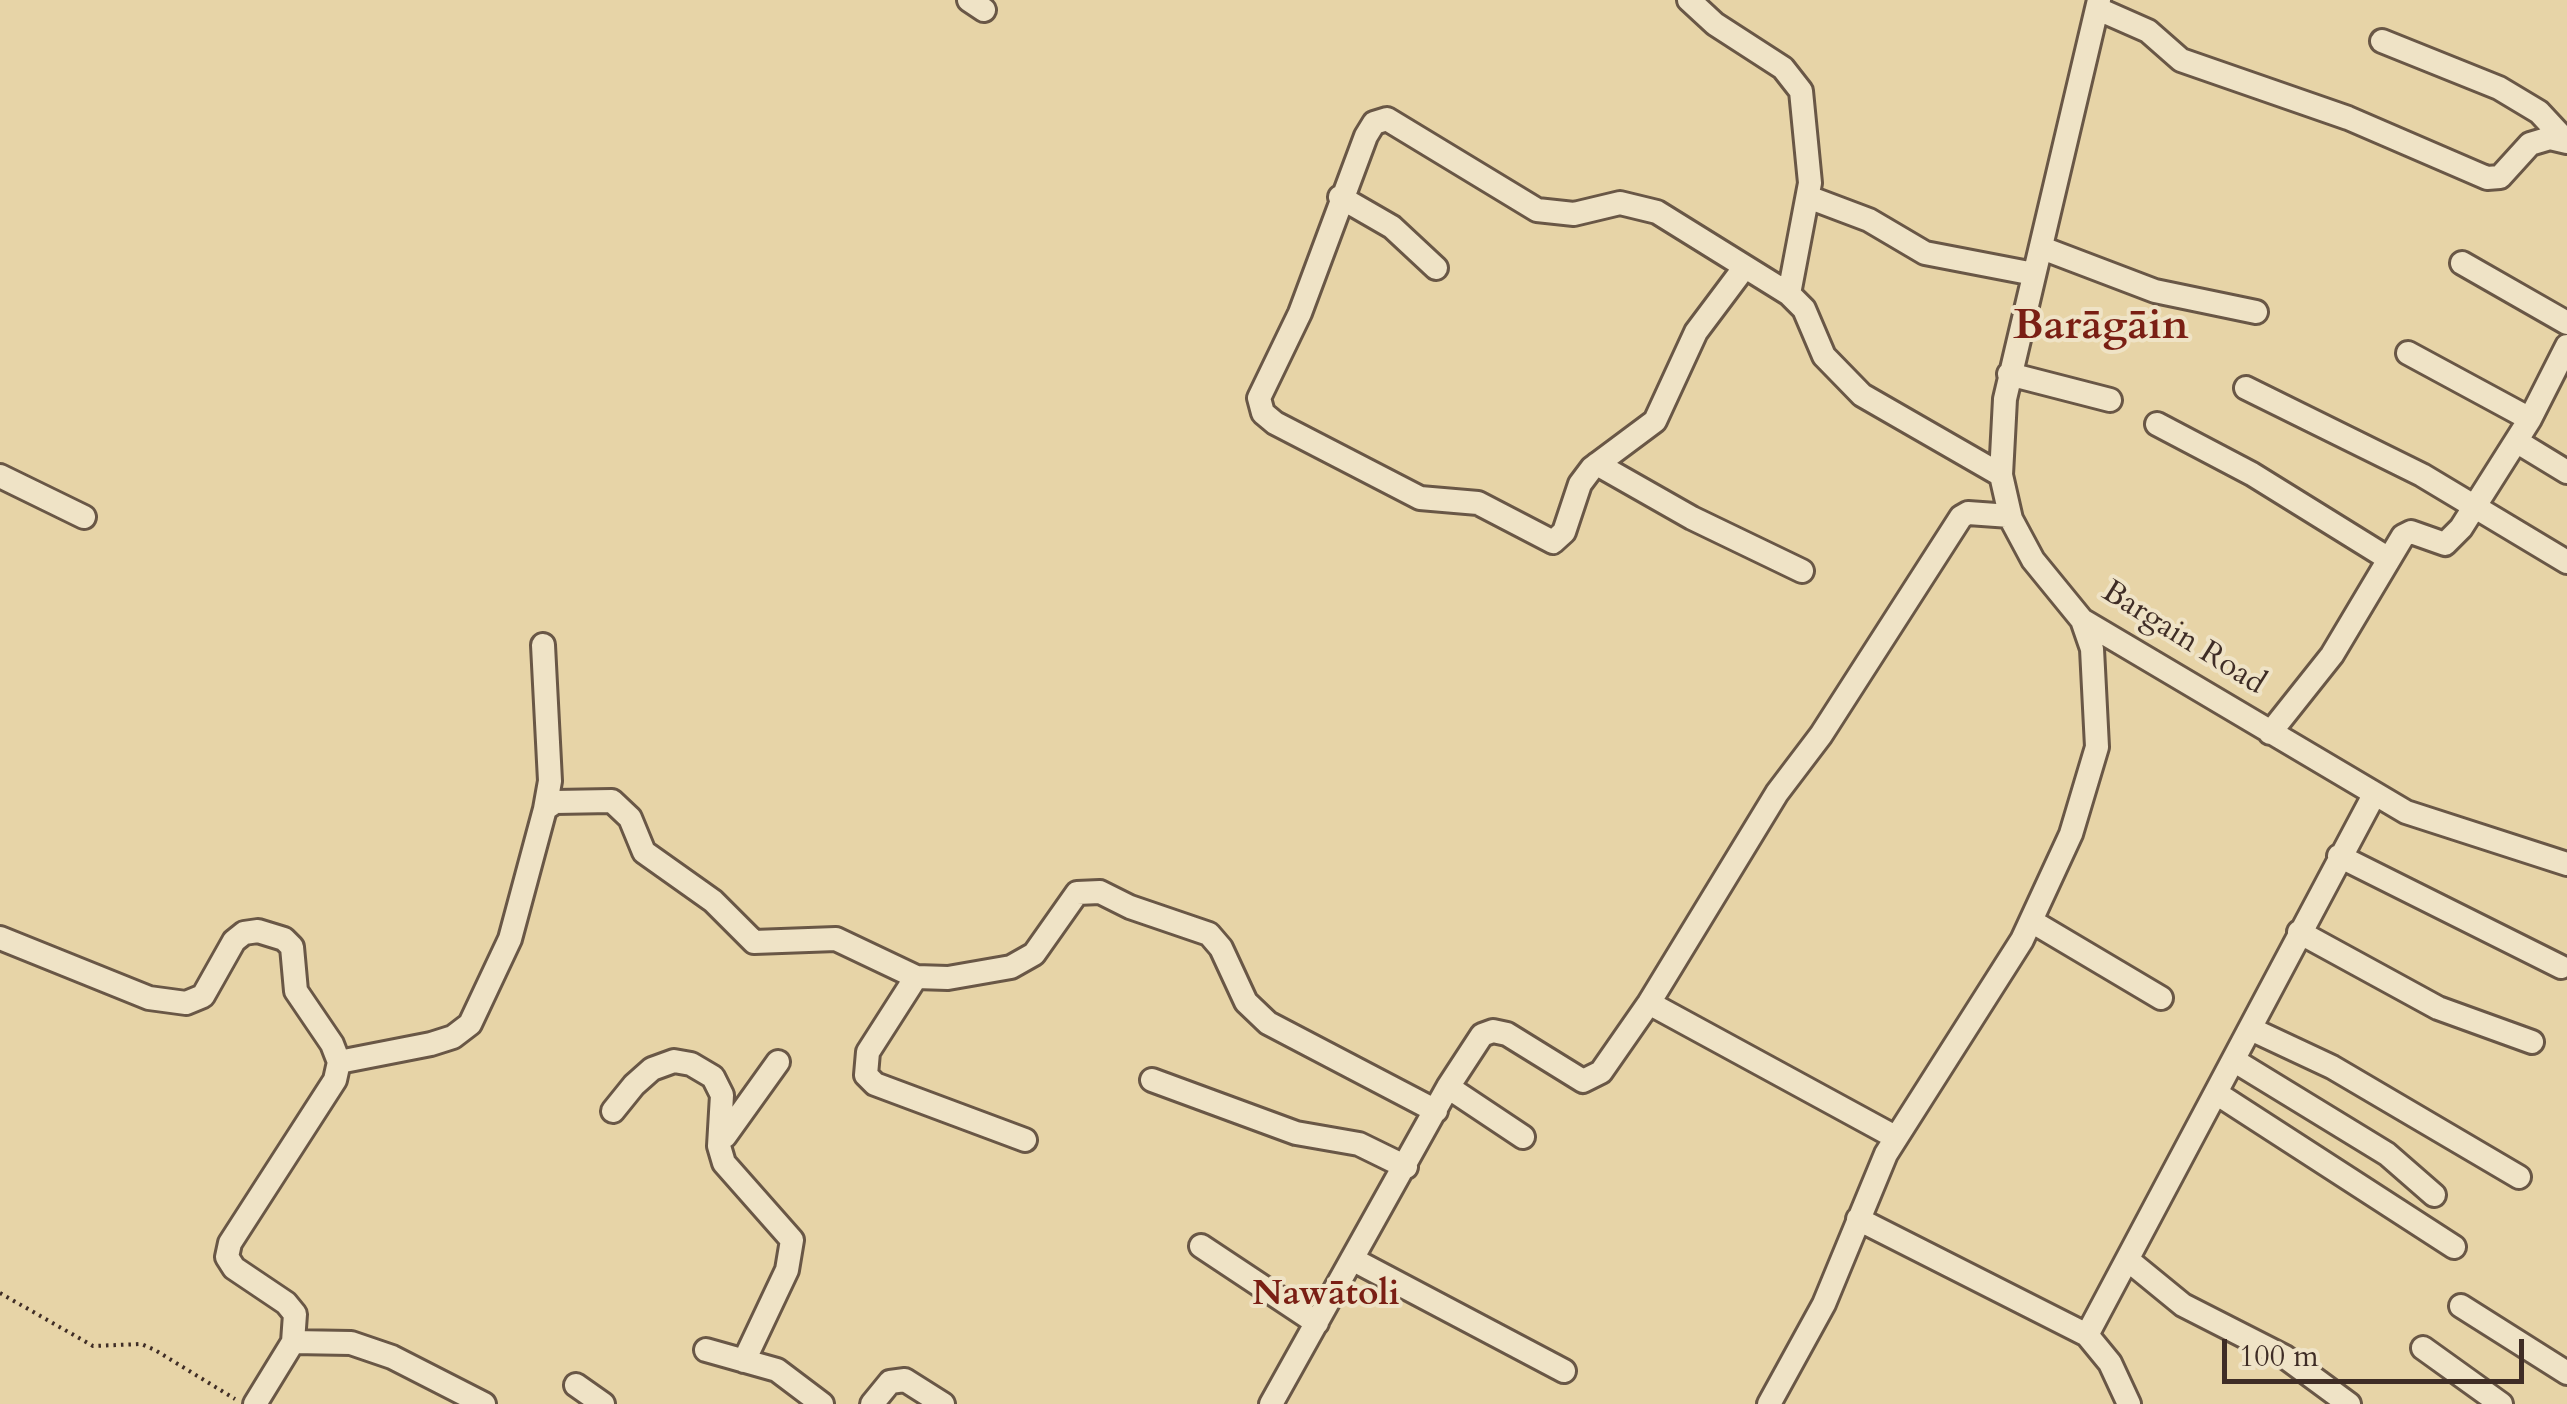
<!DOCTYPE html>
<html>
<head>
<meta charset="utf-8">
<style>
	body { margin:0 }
	#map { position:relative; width:2567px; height:1404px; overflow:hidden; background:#e7d4a7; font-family:Cardo,serif }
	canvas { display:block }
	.scale { position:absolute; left:2222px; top:1339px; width:302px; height:45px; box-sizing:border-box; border:5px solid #3f2d26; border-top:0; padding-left:12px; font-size:30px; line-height:35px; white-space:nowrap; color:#3f2d26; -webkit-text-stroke:8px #efe3c6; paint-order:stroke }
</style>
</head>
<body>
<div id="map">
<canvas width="2567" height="1404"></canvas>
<div class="scale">100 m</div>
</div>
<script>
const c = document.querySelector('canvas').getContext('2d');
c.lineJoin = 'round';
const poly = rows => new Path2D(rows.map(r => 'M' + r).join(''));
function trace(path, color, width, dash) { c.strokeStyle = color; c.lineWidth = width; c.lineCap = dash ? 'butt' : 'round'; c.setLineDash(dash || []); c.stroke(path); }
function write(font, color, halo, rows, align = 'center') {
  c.font = font + ' Cardo,serif'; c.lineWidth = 8; c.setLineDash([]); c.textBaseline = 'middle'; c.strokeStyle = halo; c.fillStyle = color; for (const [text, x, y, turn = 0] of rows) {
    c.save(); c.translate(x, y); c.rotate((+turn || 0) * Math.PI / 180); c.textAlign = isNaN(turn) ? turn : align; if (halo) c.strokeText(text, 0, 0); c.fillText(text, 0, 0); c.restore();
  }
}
const path = poly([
	[0,1293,93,1346,141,1344,155,1350,235,1399]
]);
const street = poly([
	[969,0,984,10],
	[1689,0,1715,24,1783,68,1801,91,1810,183,1789,294],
	[2099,0,2005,399,2001,475,2011,519,2033,560,2082,620,2406,812,2567,864],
	[2098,9,2148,31,2181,60,2348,118,2487,178,2500,177,2530,144,2550,138,2567,142],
	[2382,41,2499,88,2539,112,2567,142],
	[1340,197,1392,227,1436,268],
	[1808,197,1869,220,1925,253,2034,274],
	[2042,248,2155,291,2256,312],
	[2462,263,2567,323],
	[1744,268,1696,332,1655,421,1592,468,1580,484,1564,532,1553,542,1478,503,1420,498,1275,423,1263,413,1259,398,1300,313,1366,136,1374,123,1387,119,1537,210,1574,214,1620,203,1657,212,1789,294,1804,309,1824,356,1862,395,2001,475],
	[2408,353,2530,419],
	[2009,374,2110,400],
	[2246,388,2422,475,2567,562],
	[2157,424,2252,474,2389,559],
	[2516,441,2567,472],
	[1597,464,1692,518,1802,571],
	[0,476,84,517],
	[543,645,550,781,545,809],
	[2270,733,2332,655,2403,536,2411,532,2445,544,2461,528,2530,419,2567,346],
	[2339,856,2561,967],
	[2033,922,2161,998],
	[2299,932,2438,1008,2532,1042],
	[0,938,149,998,186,1003,203,996,234,941,244,933,258,931,284,939,292,947,296,991,332,1044,339,1062,335,1080,230,1243,227,1257,234,1268,286,1303,295,1314,293,1342,255,1404],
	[916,977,868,1052,866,1075,875,1084,1025,1140],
	[1649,1003,1895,1137],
	[2253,1030,2332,1067,2519,1177],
	[2235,1061,2387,1154,2434,1195],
	[339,1062,431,1044,453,1037,470,1024,510,939,545,809,555,802,612,801,630,818,644,852,713,901,754,942,836,939,916,977,948,978,1011,967,1034,954,1077,893,1100,892,1130,907,1209,934,1221,948,1246,1002,1268,1023,1436,1111],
	[1152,1080,1296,1133,1359,1144,1406,1167],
	[1448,1087,1523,1137],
	[2216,1093,2454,1247],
	[613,1111,634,1085,652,1069,674,1061,691,1064,713,1077,722,1095,719,1146,724,1163,792,1240,787,1270,744,1361],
	[725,1136,778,1062],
	[1858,1219,2087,1335,2110,1363,2129,1404],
	[1201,1246,1317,1323],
	[1352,1259,1564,1371],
	[2128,1260,2183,1305,2285,1357,2349,1404],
	[2461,1306,2567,1373],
	[2087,1335,2374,795],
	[293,1342,351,1343,392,1357,484,1404],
	[2423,1348,2501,1404],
	[706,1350,777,1370,822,1404],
	[576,1385,603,1404],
	[872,1404,890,1382,905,1380,943,1404],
	[1271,1404,1448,1087,1482,1035,1493,1031,1507,1034,1583,1081,1601,1072,1649,1003,1777,793,1821,735,1961,517,1968,513,2010,516],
	[1769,1404,1824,1304,1886,1154,2022,940,2071,834,2097,747,2092,649,2082,620]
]);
const streetNames = [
	["Bargain Road",2183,639,32]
];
const neighbourhoodNames = [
	["Nawātoli",1326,1296]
];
const districtNames = [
	["Barāgāin",2101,328]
];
trace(street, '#695746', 28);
trace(path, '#3f2d26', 4, [2.5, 5]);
trace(street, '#efe3c6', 22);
write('32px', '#3f2d26', '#efe3c6', streetNames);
write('bold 35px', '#7a1f14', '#efe3c6', neighbourhoodNames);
write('bold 42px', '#7a1f14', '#efe3c6', districtNames);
</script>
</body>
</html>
